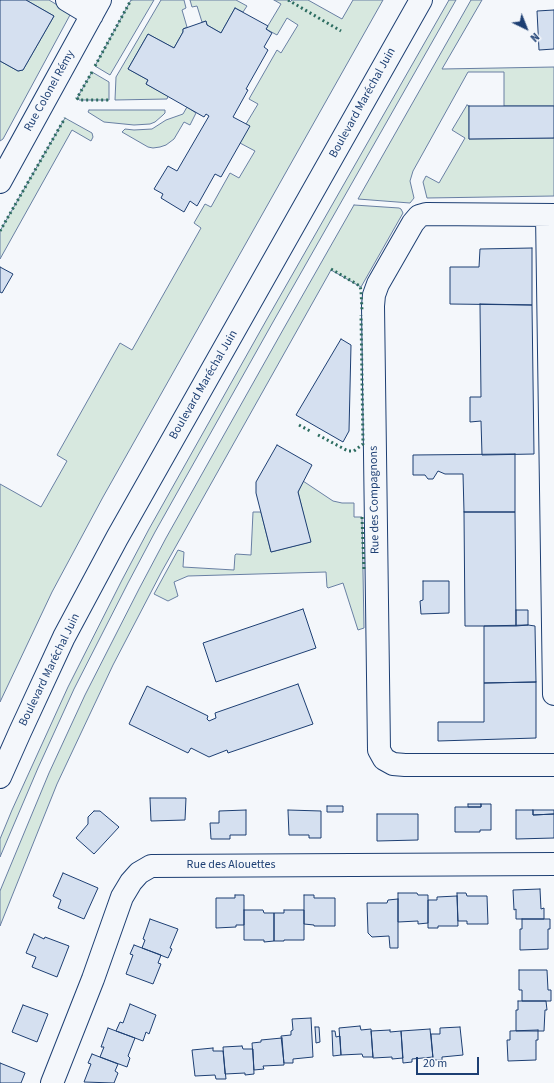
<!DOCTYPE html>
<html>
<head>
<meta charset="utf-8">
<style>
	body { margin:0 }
	#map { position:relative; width:554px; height:1083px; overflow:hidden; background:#f4f7fb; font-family:"Source Sans 3",sans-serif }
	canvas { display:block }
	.north { position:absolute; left:506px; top:8px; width:40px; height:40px; -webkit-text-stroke:3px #f4f7fb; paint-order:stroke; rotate:137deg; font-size:11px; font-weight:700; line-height:16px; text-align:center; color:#1d3f73 }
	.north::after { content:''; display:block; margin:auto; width:14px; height:18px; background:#1d3f73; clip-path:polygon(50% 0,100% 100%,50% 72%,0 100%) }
	.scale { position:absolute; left:416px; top:1057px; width:63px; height:18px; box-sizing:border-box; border:2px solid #1d3f73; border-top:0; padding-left:5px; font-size:12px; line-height:14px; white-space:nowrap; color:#1d3f73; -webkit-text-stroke:3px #f4f7fb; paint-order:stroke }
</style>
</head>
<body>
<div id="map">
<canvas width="554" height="1083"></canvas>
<div class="north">N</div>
<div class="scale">20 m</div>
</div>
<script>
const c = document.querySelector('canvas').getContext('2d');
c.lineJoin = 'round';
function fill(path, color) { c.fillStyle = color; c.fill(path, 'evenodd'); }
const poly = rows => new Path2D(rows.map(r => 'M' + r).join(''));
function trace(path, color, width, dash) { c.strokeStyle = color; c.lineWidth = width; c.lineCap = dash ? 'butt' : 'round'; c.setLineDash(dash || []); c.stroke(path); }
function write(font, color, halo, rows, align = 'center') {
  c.font = font + ' "Source Sans 3",sans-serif'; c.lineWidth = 3; c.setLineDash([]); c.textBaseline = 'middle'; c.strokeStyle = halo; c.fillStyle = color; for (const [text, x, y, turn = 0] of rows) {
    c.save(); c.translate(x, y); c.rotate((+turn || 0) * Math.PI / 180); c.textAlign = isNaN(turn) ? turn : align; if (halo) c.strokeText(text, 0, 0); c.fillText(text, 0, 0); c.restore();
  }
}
const green = poly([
	[26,0,49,0,69,12,70,15,3,139,0,141,0,61,18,71,23,70,54,16,26,0],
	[131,0,154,0,110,75,95,66,131,0],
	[161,0,184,0,186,8,182,10,187,27,183,29,183,32,174,48,148,34,128,69,148,80,146,84,168,96,167,99,115,100,116,77,161,0],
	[190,0,236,0,247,6,243,12,235,8,221,33,207,25,206,21,202,22,197,6,192,7,190,0],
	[274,0,288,0,290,2,292,0,308,0,342,19,353,0,383,0,103,497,52,592,0,702,0,484,41,507,67,461,57,455,120,343,132,350,201,228,194,223,205,204,211,207,230,173,239,178,255,151,240,143,246,124,258,104,249,99,277,50,281,53,298,25,287,18,277,35,266,29,281,4,274,0],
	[449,0,456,0,273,322,155,532,128,583,74,689,38,768,0,857,0,839,12,810,68,687,122,580,149,529,267,319,449,0],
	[471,0,482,0,442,69,554,67,554,106,504,106,504,72,468,72,413,171,410,181,414,198,410,203,358,199,471,0],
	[92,72,109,82,109,100,79,100,77,98,92,72],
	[467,105,469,106,469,139,554,138,554,196,427,198,423,182,426,176,439,183,465,138,452,130,467,105],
	[187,107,196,113,190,125,184,122,174,139,166,145,160,147,153,148,148,147,122,132,125,129,134,130,152,129,166,120,183,114,187,107],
	[89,110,165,110,165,113,163,115,155,122,150,124,134,125,104,122,88,112,89,110],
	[65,118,92,133,93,137,91,141,72,130,0,259,0,231,65,118],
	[354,205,399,208,401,209,403,213,361,287,331,270,162,571,113,665,57,784,0,926,0,891,49,773,85,695,139,589,166,538,284,328,354,205],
	[303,481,333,501,342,503,354,503,354,517,362,517,364,628,358,630,343,583,328,588,327,587,326,572,188,576,174,582,178,596,168,601,154,594,178,550,184,552,183,567,234,570,235,555,236,554,251,555,253,512,261,512,271,552,310,542,298,492,303,481]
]);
const building = poly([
	[0,0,26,0,54,16,23,70,18,71,0,61,0,0],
	[235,8,268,26,266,29,272,33,264,47,268,50,246,89,248,90,233,117,250,126,221,177,215,174,197,206,190,201,184,212,161,198,163,194,154,189,168,166,177,171,209,116,206,114,204,117,146,84,148,80,128,69,148,34,174,48,183,32,183,29,206,21,207,25,221,33,235,8],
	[554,10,554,49,539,50,537,11,554,10],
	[469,106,554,106,554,138,469,139,469,106],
	[532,248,532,305,450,304,450,267,479,267,480,249,532,248],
	[0,267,13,274,2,293,0,292,0,267],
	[480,304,532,305,534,454,482,455,481,421,470,422,470,397,481,397,480,304],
	[341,339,351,345,349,431,343,442,296,415,341,339],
	[277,445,312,465,298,492,311,542,271,552,256,493,256,482,277,445],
	[515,454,515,512,464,512,463,474,445,474,438,471,433,479,428,479,425,475,413,475,413,455,515,454],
	[464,512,515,512,516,626,465,626,464,512],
	[423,581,449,581,449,613,421,614,420,601,423,600,423,581],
	[303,609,316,648,216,682,203,643,303,609],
	[516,610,528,610,528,625,516,626,516,610],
	[528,625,535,626,536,682,484,683,484,626,528,625],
	[536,682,536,738,438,741,438,722,484,722,484,683,536,682],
	[298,684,313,724,228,753,227,750,209,757,191,748,188,753,129,724,147,686,208,716,207,719,209,721,216,718,215,713,298,684],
	[150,798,186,798,185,820,151,821,150,798],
	[468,804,481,804,481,807,468,807,468,804],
	[481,804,491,804,491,830,480,830,480,832,455,832,455,807,481,807,481,804],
	[327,806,343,806,343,812,327,812,327,806],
	[246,810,246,835,230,835,230,839,211,839,210,823,219,823,219,811,246,810],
	[288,810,321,811,321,838,309,838,309,835,289,835,288,810],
	[516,810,533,810,533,815,554,814,554,838,516,839,516,810],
	[533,810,554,810,554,814,533,815,533,810],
	[94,811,100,811,119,827,94,854,76,838,88,824,88,817,94,811],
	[377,814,418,814,418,840,377,841,377,814],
	[63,873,98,888,84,919,58,908,61,900,53,896,63,873],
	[540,889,541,909,544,908,544,919,516,919,516,909,514,910,513,890,540,889],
	[398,893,417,893,418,895,428,895,428,923,418,924,418,921,398,922,398,893],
	[457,893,466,893,467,896,487,896,488,924,467,924,467,921,458,921,457,893],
	[235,895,244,895,244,925,236,925,236,927,216,928,216,898,235,898,235,895],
	[304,895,314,895,314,898,335,898,335,926,314,926,314,925,304,924,304,895],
	[457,896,458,926,438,926,438,928,428,928,428,900,437,900,437,897,457,896],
	[398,899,398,948,390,948,389,936,372,937,368,933,367,903,387,903,388,900,398,899],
	[244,910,263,910,264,913,274,913,274,941,264,942,264,940,244,940,244,910],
	[284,910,304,910,304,940,284,940,284,941,274,941,274,913,284,913,284,910],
	[150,919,178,929,170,948,172,949,168,958,142,948,145,940,143,939,150,919],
	[522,919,550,919,550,929,548,929,548,949,520,950,520,929,522,929,522,919],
	[34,934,44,939,45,937,69,946,57,977,32,967,36,957,26,953,34,934],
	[134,945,161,955,158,963,161,964,153,984,126,974,133,955,130,954,134,945],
	[519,970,547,970,548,990,551,990,551,1001,522,1001,522,990,519,990,519,970],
	[518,1001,546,1001,547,1010,545,1010,544,1031,516,1031,516,1010,518,1010,518,1001],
	[130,1004,156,1015,149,1034,146,1032,143,1041,116,1031,120,1022,123,1023,130,1004],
	[23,1005,48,1014,37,1042,12,1032,23,1005],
	[311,1018,313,1057,293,1059,293,1063,284,1063,281,1036,291,1035,291,1031,293,1030,292,1019,311,1018],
	[360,1026,361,1030,371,1029,373,1057,363,1057,362,1054,341,1055,339,1028,360,1026],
	[315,1027,319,1027,320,1042,316,1043,315,1027],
	[460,1027,463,1055,442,1057,442,1060,433,1060,431,1034,440,1034,440,1028,460,1027],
	[108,1028,135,1038,128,1056,130,1058,127,1067,100,1057,104,1047,101,1047,108,1028],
	[430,1029,433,1057,412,1059,412,1062,403,1063,401,1031,430,1029],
	[390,1030,390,1032,401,1031,403,1058,392,1059,392,1057,373,1058,371,1031,390,1030],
	[538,1030,538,1040,536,1040,536,1060,508,1061,507,1040,510,1040,510,1031,538,1030],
	[332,1031,335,1031,336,1037,340,1036,341,1055,333,1056,332,1031],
	[282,1038,284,1065,263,1066,264,1069,254,1070,252,1043,261,1042,261,1040,282,1038],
	[242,1046,243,1049,253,1049,254,1074,245,1075,245,1073,225,1074,223,1047,242,1046],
	[213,1048,213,1051,223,1051,226,1079,216,1079,215,1075,195,1076,192,1050,213,1048],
	[92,1054,118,1064,115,1071,118,1073,114,1083,84,1082,91,1064,88,1063,92,1054],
	[0,1063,25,1073,21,1083,0,1083,0,1063]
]);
const minor = poly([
	[67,0,92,15],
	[0,182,100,0],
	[547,215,554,694],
	[554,215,426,214,419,216,413,223,378,284,374,295,373,306,379,750,384,759,393,764,405,765,554,765],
	[52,1083,93,979,122,897,131,882,139,873,151,866,554,864]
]);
const major = poly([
	[0,777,20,732,64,637,117,538,421,0]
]);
const hedge = poly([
	[288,0,341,31],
	[95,66,131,0],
	[92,72,77,98,79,100,109,100],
	[0,231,65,118],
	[331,269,360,286,361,291,362,310],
	[299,425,310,431],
	[318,435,348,451,354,451,363,444,361,315],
	[362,517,364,571]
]);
const streetNames = [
	["Rue Colonel Rémy",50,91,-61],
	["Boulevard Maréchal Juin",363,103,-61],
	["Boulevard Maréchal Juin",204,385,-60],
	["Rue des Compagnons",375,500,-91],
	["Boulevard Maréchal Juin",50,670,-64],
	["Rue des Alouettes",231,865]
];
fill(green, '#d7e8df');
trace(green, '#687fa3', 1);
fill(building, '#d5e0f0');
trace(building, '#1d3f73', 1);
trace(minor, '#1d3f73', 24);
trace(major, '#1d3f73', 24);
trace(minor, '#f4f7fb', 22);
trace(major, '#f4f7fb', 22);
trace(hedge, '#2c6c60', 3, [2, 3]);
write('12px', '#1d3f73', '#f4f7fb', streetNames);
</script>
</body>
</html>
